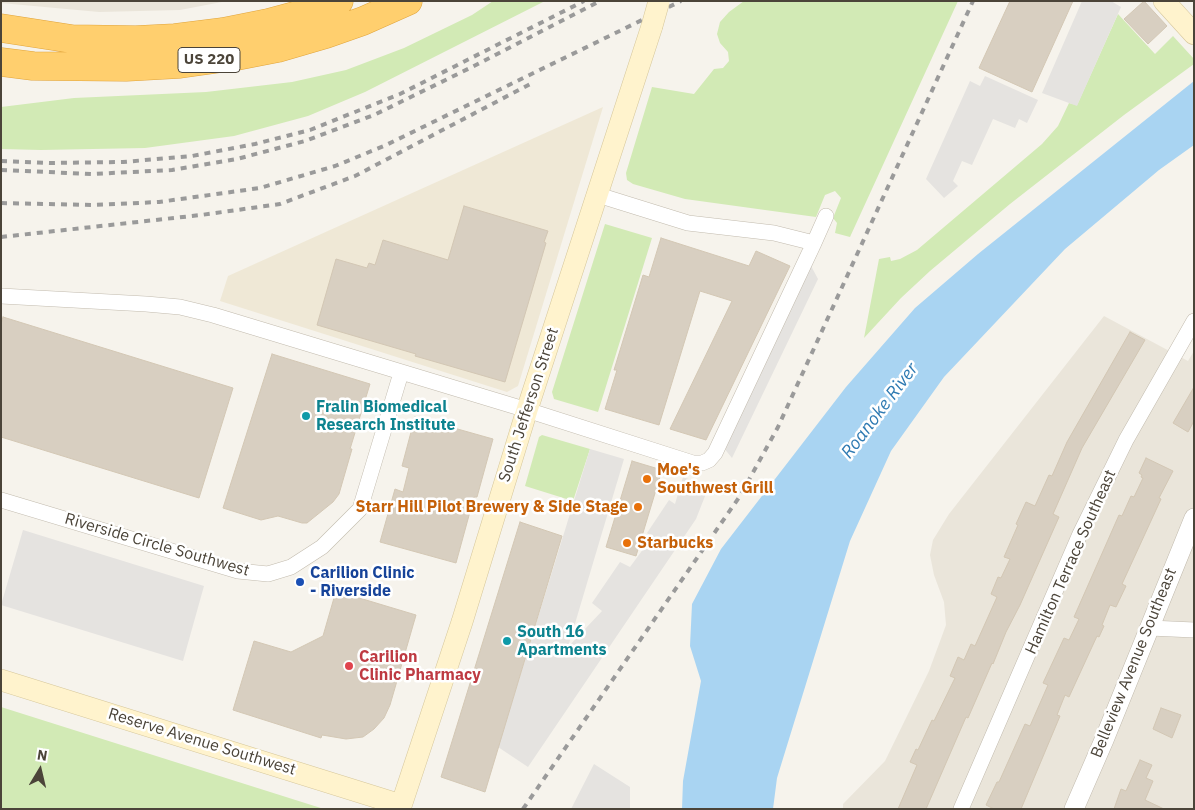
<!DOCTYPE html>
<html>
<head>
<meta charset="utf-8">
<style>
	body { margin:0 }
	#map { position:relative; width:1195px; height:810px; overflow:hidden; background:#f6f3ec; font-family:"IBM Plex Sans",sans-serif }
	canvas { display:block }
	.frame { position:absolute; inset:0; border:2px solid #4b4439; pointer-events:none }
	.north { position:absolute; left:15px; top:745px; width:50px; height:50px; -webkit-text-stroke:4px #fff; paint-order:stroke; rotate:9deg; font-size:14px; font-weight:700; line-height:20px; text-align:center; color:#4b4439 }
	.north::after { content:''; display:block; margin:auto; width:18px; height:22px; background:#4b4439; clip-path:polygon(50% 0,100% 100%,50% 72%,0 100%) }
</style>
</head>
<body>
<div id="map">
<canvas width="1195" height="810"></canvas>
<div class="frame"></div>
<div class="north">N</div>
</div>
<script>
const c = document.querySelector('canvas').getContext('2d');
c.lineJoin = 'round';
function fill(path, color) { c.fillStyle = color; c.fill(path, 'evenodd'); }
const poly = rows => new Path2D(rows.map(r => 'M' + r).join(''));
function trace(path, color, width, dash) { c.strokeStyle = color; c.lineWidth = width; c.lineCap = dash ? 'butt' : 'round'; c.setLineDash(dash || []); c.stroke(path); }
function write(font, color, halo, rows, align = 'center') {
  c.font = font + ' "IBM Plex Sans",sans-serif'; c.lineWidth = 5; c.setLineDash([]); c.textBaseline = 'middle'; c.strokeStyle = halo; c.fillStyle = color; for (const [text, x, y, turn = 0] of rows) {
    c.save(); c.translate(x, y); c.rotate((+turn || 0) * Math.PI / 180); c.textAlign = isNaN(turn) ? turn : align; if (halo) c.strokeText(text, 0, 0); c.fillText(text, 0, 0); c.restore();
  }
}
const residential = poly([
	[1,1,227,1,180,10,99,12,1,3],
	[1104,316,1188,361,1194,351,1194,809,843,809,843,804,885,761,929,671,946,625,944,602,934,575,930,555,933,540,949,514]
]);
const education = poly([
	[603,107,518,386,507,392,220,301,228,276]
]);
const green = poly([
	[493,1,545,1,365,92,308,116,234,136,145,148,41,150,1,149,1,107,74,98,206,92,292,82,346,70,404,48,472,15],
	[744,1,958,1,850,237,835,233,837,223,833,218,841,198,835,191,825,195,816,217,685,199,633,184,627,180,626,173,652,87,694,94,714,69,723,68,729,61,728,52,720,43,717,34,720,22,729,12],
	[1118,14,1155,54,1173,36,1194,59,1194,64,1124,115,1010,204,930,271,901,298,864,338,879,259,890,257,891,261,900,259,917,250,1042,144,1058,126,1069,103,1077,105],
	[605,224,652,238,598,412,554,399,552,392],
	[542,435,590,449,573,501,525,486,539,437],
	[1,707,324,809,1,809]
]);
const parking = poly([
	[1082,1,1111,1,1121,7,1077,106,1042,93],
	[985,76,1038,100,1027,123,1019,119,1015,128,993,119,972,165,962,161,953,181,958,186,944,198,926,179,970,81,980,86],
	[810,264,818,279,732,458,723,447],
	[590,449,624,459,568,647,602,611,592,603,620,562,630,567,652,537,647,533,669,500,675,504,683,477,709,486,696,519,528,767,498,747],
	[23,530,204,586,183,661,1,605],
	[594,764,630,787,630,809,571,809]
]);
const water = poly([
	[1194,81,1194,145,1159,170,1065,249,944,377,891,451,850,541,777,778,773,809,682,809,683,781,701,681,690,646,692,604,721,549,846,387,915,308,978,254]
]);
const building = poly([
	[1010,1,1073,1,1032,92,979,68,1010,1],
	[1144,1,1167,26,1148,44,1124,19,1144,1],
	[464,206,548,231,544,242,546,243,505,382,415,356,416,354,317,325,336,259,367,268,369,263,375,265,383,240,448,260,464,206],
	[661,238,749,266,756,251,790,266,706,440,670,429,732,301,700,291,659,425,605,409,617,370,614,370,643,275,649,277,661,238],
	[3,317,233,388,199,498,1,437,1,324,3,317],
	[1130,332,1145,340,1082,448,1053,514,1059,517,1020,605,1006,632,993,664,992,663,968,718,966,717,926,809,898,809,917,765,910,762,916,749,918,750,932,720,934,721,955,678,950,676,958,657,964,660,971,644,975,646,997,597,991,594,998,577,1001,578,1010,559,1004,557,1018,525,1016,524,1026,502,1035,506,1049,475,1052,476,1067,442,1130,332],
	[272,354,370,384,350,449,352,449,339,494,333,502,307,523,302,523,278,516,261,520,223,508,272,354],
	[1194,387,1194,421,1188,432,1173,423,1194,387],
	[415,417,493,439,477,497,474,497,456,563,380,542,395,489,403,492,409,468,402,466,415,417],
	[1146,458,1173,471,1159,498,1161,499,1122,584,1126,586,1116,607,1110,605,1102,625,1104,626,1099,637,1097,636,1069,697,1065,695,1057,715,1060,716,1021,809,994,809,986,805,997,782,999,782,1025,724,1030,726,1048,685,1043,683,1064,638,1069,640,1079,619,1074,617,1119,515,1122,516,1131,496,1134,497,1143,478,1141,477,1142,475,1139,473,1146,458],
	[632,461,662,470,636,556,606,547,632,461],
	[520,522,562,536,485,792,441,777,520,522],
	[336,591,416,615,390,705,384,718,374,729,363,737,346,739,322,735,321,738,233,710,254,641,291,652,323,636,336,591],
	[1161,708,1181,715,1172,738,1153,729,1161,708],
	[1140,760,1152,765,1146,778,1153,781,1145,800,1164,809,1114,809,1121,789,1126,791,1140,760]
]);
const minor = poly([
	[598,195,688,223,774,233,814,243],
	[1,296,146,304,180,307,213,315,527,410,693,463,702,463,709,460,715,453,814,243,826,216],
	[1,500,238,571,268,574,291,567,322,547,360,509,401,373],
	[1150,628,1194,630],
	[961,809,1080,534,1126,440,1194,321]
]);
const tertiary = poly([
	[1074,809,1104,740,1194,518]
]);
const secondary = poly([
	[1164,1,1194,34],
	[1,680,401,805],
	[400,809,462,622,527,410,652,26]
]);
const motorway = poly([
	[1,28,72,39,136,40,175,38,223,32,268,23,305,13,339,1],
	[1,62,33,66,126,67,180,64,237,56,278,48,326,34,363,21,408,1]
]);
const rail = poly([
	[1,161,52,163,123,162,192,156,255,144,310,130,400,94,584,1],
	[1,170,92,174,172,170,237,159,305,141,374,115,470,68,600,1],
	[1,203,93,205,159,202,260,188,335,166,384,146,681,1],
	[1,237,201,215,280,204,355,176,534,82],
	[523,809,740,496,778,427,973,1]
]);
const secondaryBridge = poly([
	[652,26,659,1]
]);
const markers = [
	[306,416,5,"#0f9aa8"],
	[647,479,5,"#e8710a"],
	[638,507,5,"#e8710a"],
	[627,543,5,"#e8710a"],
	[300,582,5,"#1a4fb4"],
	[507,641,5,"#0f9aa8"],
	[349,666,5,"#e0444e"]
];
const shields = [
	[209,60,62]
];
const shieldNames = [
	["US 220",209,60]
];
const streetNames = [
	["South Jefferson Street",529,405,-72],
	["Riverside Circle Southwest",157,545,16],
	["Hamilton Terrace Southeast",1071,562,-66],
	["Belleview Avenue Southeast",1134,663,-68],
	["Reserve Avenue Southwest",202,742,17]
];
const cultureNames = [
	["Fralin Biomedical",316,407],
	["Research Institute",316,425],
	["South 16",517,632],
	["Apartments",517,650]
];
const foodNames = [
	["Moe's",657,470],
	["Southwest Grill",657,488],
	["Starr Hill Pilot Brewery & Side Stage",628,507,"right"],
	["Starbucks",637,543]
];
const transitNames = [
	["Carilion Clinic",310,573],
	["- Riverside",310,591]
];
const healthNames = [
	["Carilion",359,657],
	["Clinic Pharmacy",359,675]
];
const waterNames = [
	["Roanoke River",880,411,-53]
];
fill(residential, '#eae5da');
fill(education, '#efe8d6');
fill(green, '#d2eab5');
fill(parking, '#e5e3e0');
fill(water, '#a9d4f2');
fill(building, '#d8cfc1');
trace(building, '#d3c7b4', 1);
trace(minor, '#c2bbae', 16);
trace(tertiary, '#c2bbae', 20);
trace(secondary, '#d6c79b', 22);
trace(motorway, '#e0a43c', 29);
trace(minor, '#fff', 15);
trace(tertiary, '#fff', 19);
trace(secondary, '#fff3cd', 21);
trace(motorway, '#ffcf6e', 28);
trace(rail, '#9a9a9a', 4, [6, 6]);
trace(secondaryBridge, '#d6c79b', 22, []);
trace(secondaryBridge, '#fff3cd', 21);
for (const [x, y, r, color] of markers) { const dot = new Path2D(); dot.arc(x, y, r, 0, 2 * Math.PI); c.fillStyle = color; c.fill(dot); trace(dot, '#fff', 2); }
for (const [x, y, w] of shields) { const box = new Path2D(); box.roundRect(x - w / 2, y - 12.5, w, 25, 4); c.fillStyle = '#fff'; c.fill(box); trace(box, '#4b4439', 1); }
write('bold 15px', '#4b4439', null, shieldNames);
write('16px', '#4b4439', '#fff', streetNames);
write('bold 16px', '#0d838f', '#fff', cultureNames, 'left');
write('bold 16px', '#c56008', '#fff', foodNames, 'left');
write('bold 16px', '#164399', '#fff', transitNames, 'left');
write('bold 16px', '#be3a42', '#fff', healthNames, 'left');
write('italic 18px', '#2e7ab2', '#fff', waterNames);
</script>
</body>
</html>
